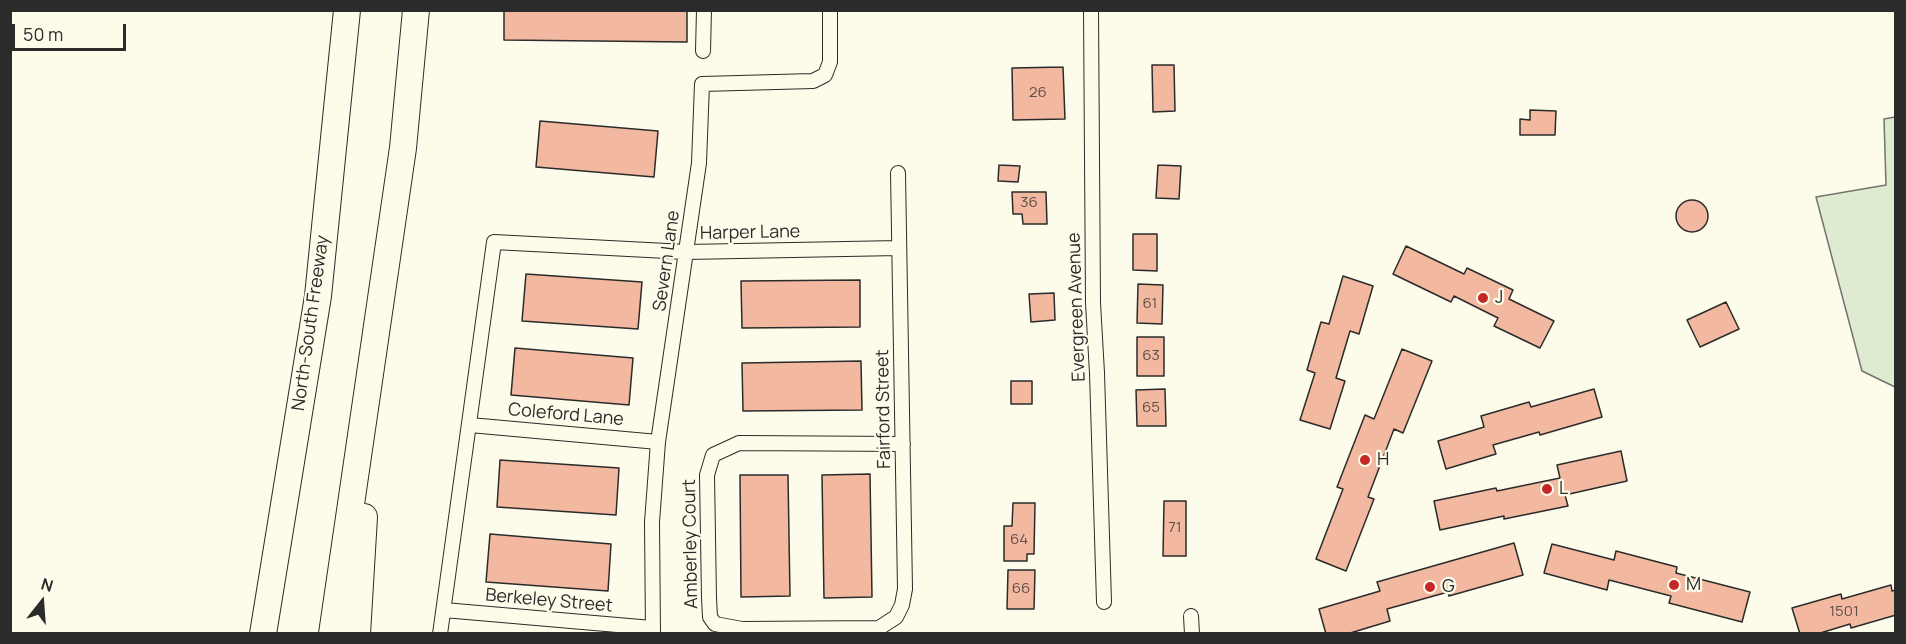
<!DOCTYPE html>
<html>
<head>
<meta charset="utf-8">
<style>
	body { margin:0 }
	#map { position:relative; width:1906px; height:644px; overflow:hidden; background:#fdfbea; font-family:Manrope,sans-serif }
	canvas { display:block }
	.frame { position:absolute; inset:0; border:12px solid #2b2b2b; pointer-events:none }
	.north { position:absolute; left:12px; top:572px; width:60px; height:60px; -webkit-text-stroke:4px #fdfbea; paint-order:stroke; rotate:17deg; font-size:16px; font-weight:700; line-height:24px; text-align:center; color:#2b2b2b }
	.north::after { content:''; display:block; margin:auto; width:21px; height:27px; background:#2b2b2b; clip-path:polygon(50% 0,100% 100%,50% 72%,0 100%) }
	.scale { position:absolute; left:12px; top:24px; width:114px; height:27px; box-sizing:border-box; border:3px solid #2b2b2b; border-top:0; padding-left:8px; font-size:18px; line-height:21px; white-space:nowrap; color:#2b2b2b; -webkit-text-stroke:4px #fdfbea; paint-order:stroke }
</style>
</head>
<body>
<div id="map">
<canvas width="1906" height="644"></canvas>
<div class="frame"></div>
<div class="north">N</div>
<div class="scale">50 m</div>
</div>
<script>
const c = document.querySelector('canvas').getContext('2d');
c.lineJoin = 'round';
function fill(path, color) { c.fillStyle = color; c.fill(path, 'evenodd'); }
const poly = rows => new Path2D(rows.map(r => 'M' + r).join(''));
function trace(path, color, width, dash) { c.strokeStyle = color; c.lineWidth = width; c.lineCap = dash ? 'butt' : 'round'; c.setLineDash(dash || []); c.stroke(path); }
function write(font, color, halo, rows, align = 'center') {
  c.font = font + ' Manrope,sans-serif'; c.lineWidth = 4.5; c.setLineDash([]); c.textBaseline = 'middle'; c.strokeStyle = halo; c.fillStyle = color; for (const [text, x, y, turn = 0] of rows) {
    c.save(); c.translate(x, y); c.rotate((+turn || 0) * Math.PI / 180); c.textAlign = isNaN(turn) ? turn : align; if (halo) c.strokeText(text, 0, 0); c.fillText(text, 0, 0); c.restore();
  }
}
const green = poly([
	[1895,117,1896,117,1895,387,1862,371,1816,197,1886,185,1884,119,1895,117]
]);
const building = poly([
	[504,10,687,10,687,42,504,40,504,10],
	[1152,65,1174,65,1175,111,1153,112,1152,65],
	[1063,67,1065,119,1013,120,1012,68,1063,67],
	[1530,110,1556,111,1555,135,1520,135,1520,119,1530,120,1530,110],
	[540,121,658,131,654,177,536,167,540,121],
	[999,165,1020,166,1018,182,998,181,999,165],
	[1158,165,1181,166,1179,199,1156,198,1158,165],
	[1012,192,1046,192,1047,224,1023,224,1022,214,1013,214,1012,192],
	'1676 216a16 16 0 1 1 32 0a16 16 0 1 1-32 0Z',
	[1133,234,1157,234,1157,271,1133,270,1133,234],
	[1406,246,1464,274,1467,268,1513,290,1509,299,1554,321,1540,348,1494,326,1498,318,1454,296,1451,302,1393,274,1406,246],
	[526,274,642,282,638,329,522,321,526,274],
	[1343,276,1373,286,1359,334,1350,331,1336,378,1345,381,1330,429,1300,420,1315,373,1307,370,1321,322,1329,324,1343,276],
	[860,280,860,327,742,328,741,281,860,280],
	[1138,284,1163,285,1162,324,1137,323,1138,284],
	[1054,293,1055,320,1031,322,1029,294,1054,293],
	[1726,302,1739,329,1700,347,1687,320,1726,302],
	[1137,337,1164,337,1164,376,1137,376,1137,337],
	[515,348,633,358,629,405,511,395,515,348],
	[1402,349,1432,361,1403,433,1394,429,1368,497,1374,499,1346,571,1316,559,1343,489,1337,487,1365,415,1374,419,1402,349],
	[861,361,862,410,743,411,742,363,861,361],
	[1011,381,1032,381,1032,404,1011,404,1011,381],
	[1165,389,1166,426,1137,426,1136,390,1165,389],
	[1594,389,1602,417,1540,435,1539,432,1493,445,1496,454,1446,469,1438,441,1484,427,1481,416,1529,402,1531,407,1594,389],
	[1621,451,1627,481,1565,495,1568,506,1504,519,1504,516,1440,530,1434,501,1496,488,1497,491,1560,478,1557,465,1621,451],
	[500,460,619,468,616,515,497,507,500,460],
	[870,474,872,597,824,598,822,475,870,474],
	[740,475,788,475,790,596,741,597,740,475],
	[1164,501,1186,501,1186,556,1163,556,1164,501],
	[1013,503,1035,503,1034,554,1027,554,1027,561,1004,561,1004,526,1012,526,1013,503],
	[490,534,611,544,608,591,486,582,490,534],
	[1514,543,1523,575,1449,596,1448,592,1387,609,1390,621,1347,634,1326,634,1319,609,1380,591,1377,582,1514,543],
	[1552,544,1614,560,1616,551,1677,567,1676,573,1750,592,1742,622,1669,603,1671,596,1609,580,1607,590,1544,573,1552,544],
	[1008,570,1035,570,1034,609,1007,609,1008,570],
	[1891,585,1892,591,1896,590,1896,615,1851,628,1850,624,1817,634,1800,634,1792,608,1841,594,1842,599,1891,585]
]);
const street = poly([
	[1091,10,1093,303,1097,373,1104,602],
	[703,51,704,10],
	[470,425,658,442],
	[444,610,652,628],
	[1191,616,1192,634],
	[879,628,742,629,715,624,710,617,709,598,707,475,713,455,739,443,903,444],
	[440,634,494,242,686,252,899,248],
	[653,634,652,522,658,442,699,163,702,84,813,81,825,75,830,62,830,10],
	[879,634,879,628,896,617,902,605,905,589,898,173]
]);
const highway = poly([
	[263,634,318,296,347,10],
	[332,634,403,148,416,10],
	[357,634,364,517]
]);
const markers = [
	[1483,298,6,"#c62828"],
	[1365,460,6,"#c62828"],
	[1547,489,6,"#c62828"],
	[1674,585,6,"#c62828"],
	[1430,587,6,"#c62828"]
];
const numberNames = [
	["26",1038,93],
	["36",1029,203],
	["61",1150,304],
	["63",1151,356],
	["65",1151,408],
	["71",1175,528],
	["64",1019,540],
	["66",1021,589],
	["1501",1844,612]
];
const streetNames = [
	["Harper Lane",750,233,-1],
	["Severn Lane",667,261,-82],
	["Evergreen Avenue",1077,307,-92],
	["North-South Freeway",311,323,-82],
	["Fairford Street",884,409,-91],
	["Coleford Lane",566,415,5],
	["Amberley Court",691,544,-91],
	["Berkeley Street",549,601,5]
];
const poiNames = [
	["J",1495,298],
	["H",1377,460],
	["L",1559,489],
	["M",1686,585],
	["G",1442,587]
];
fill(green, '#deebd1');
trace(green, '#74746e', 1.5);
fill(building, '#f2b8a0');
trace(building, '#2b2b2b', 1.5);
trace(street, '#2b2b2b', 16);
trace(highway, '#2b2b2b', 28);
trace(street, '#fdfbea', 14);
trace(highway, '#fdfbea', 26);
for (const [x, y, r, color] of markers) { const dot = new Path2D(); dot.arc(x, y, r, 0, 2 * Math.PI); c.fillStyle = color; c.fill(dot); trace(dot, '#fdfbea', 2); }
write('15px', '#5d4e48', null, numberNames);
write('18px', '#2b2b2b', '#fdfbea', streetNames);
write('18px', '#2b2b2b', '#fdfbea', poiNames, 'left');
</script>
</body>
</html>
